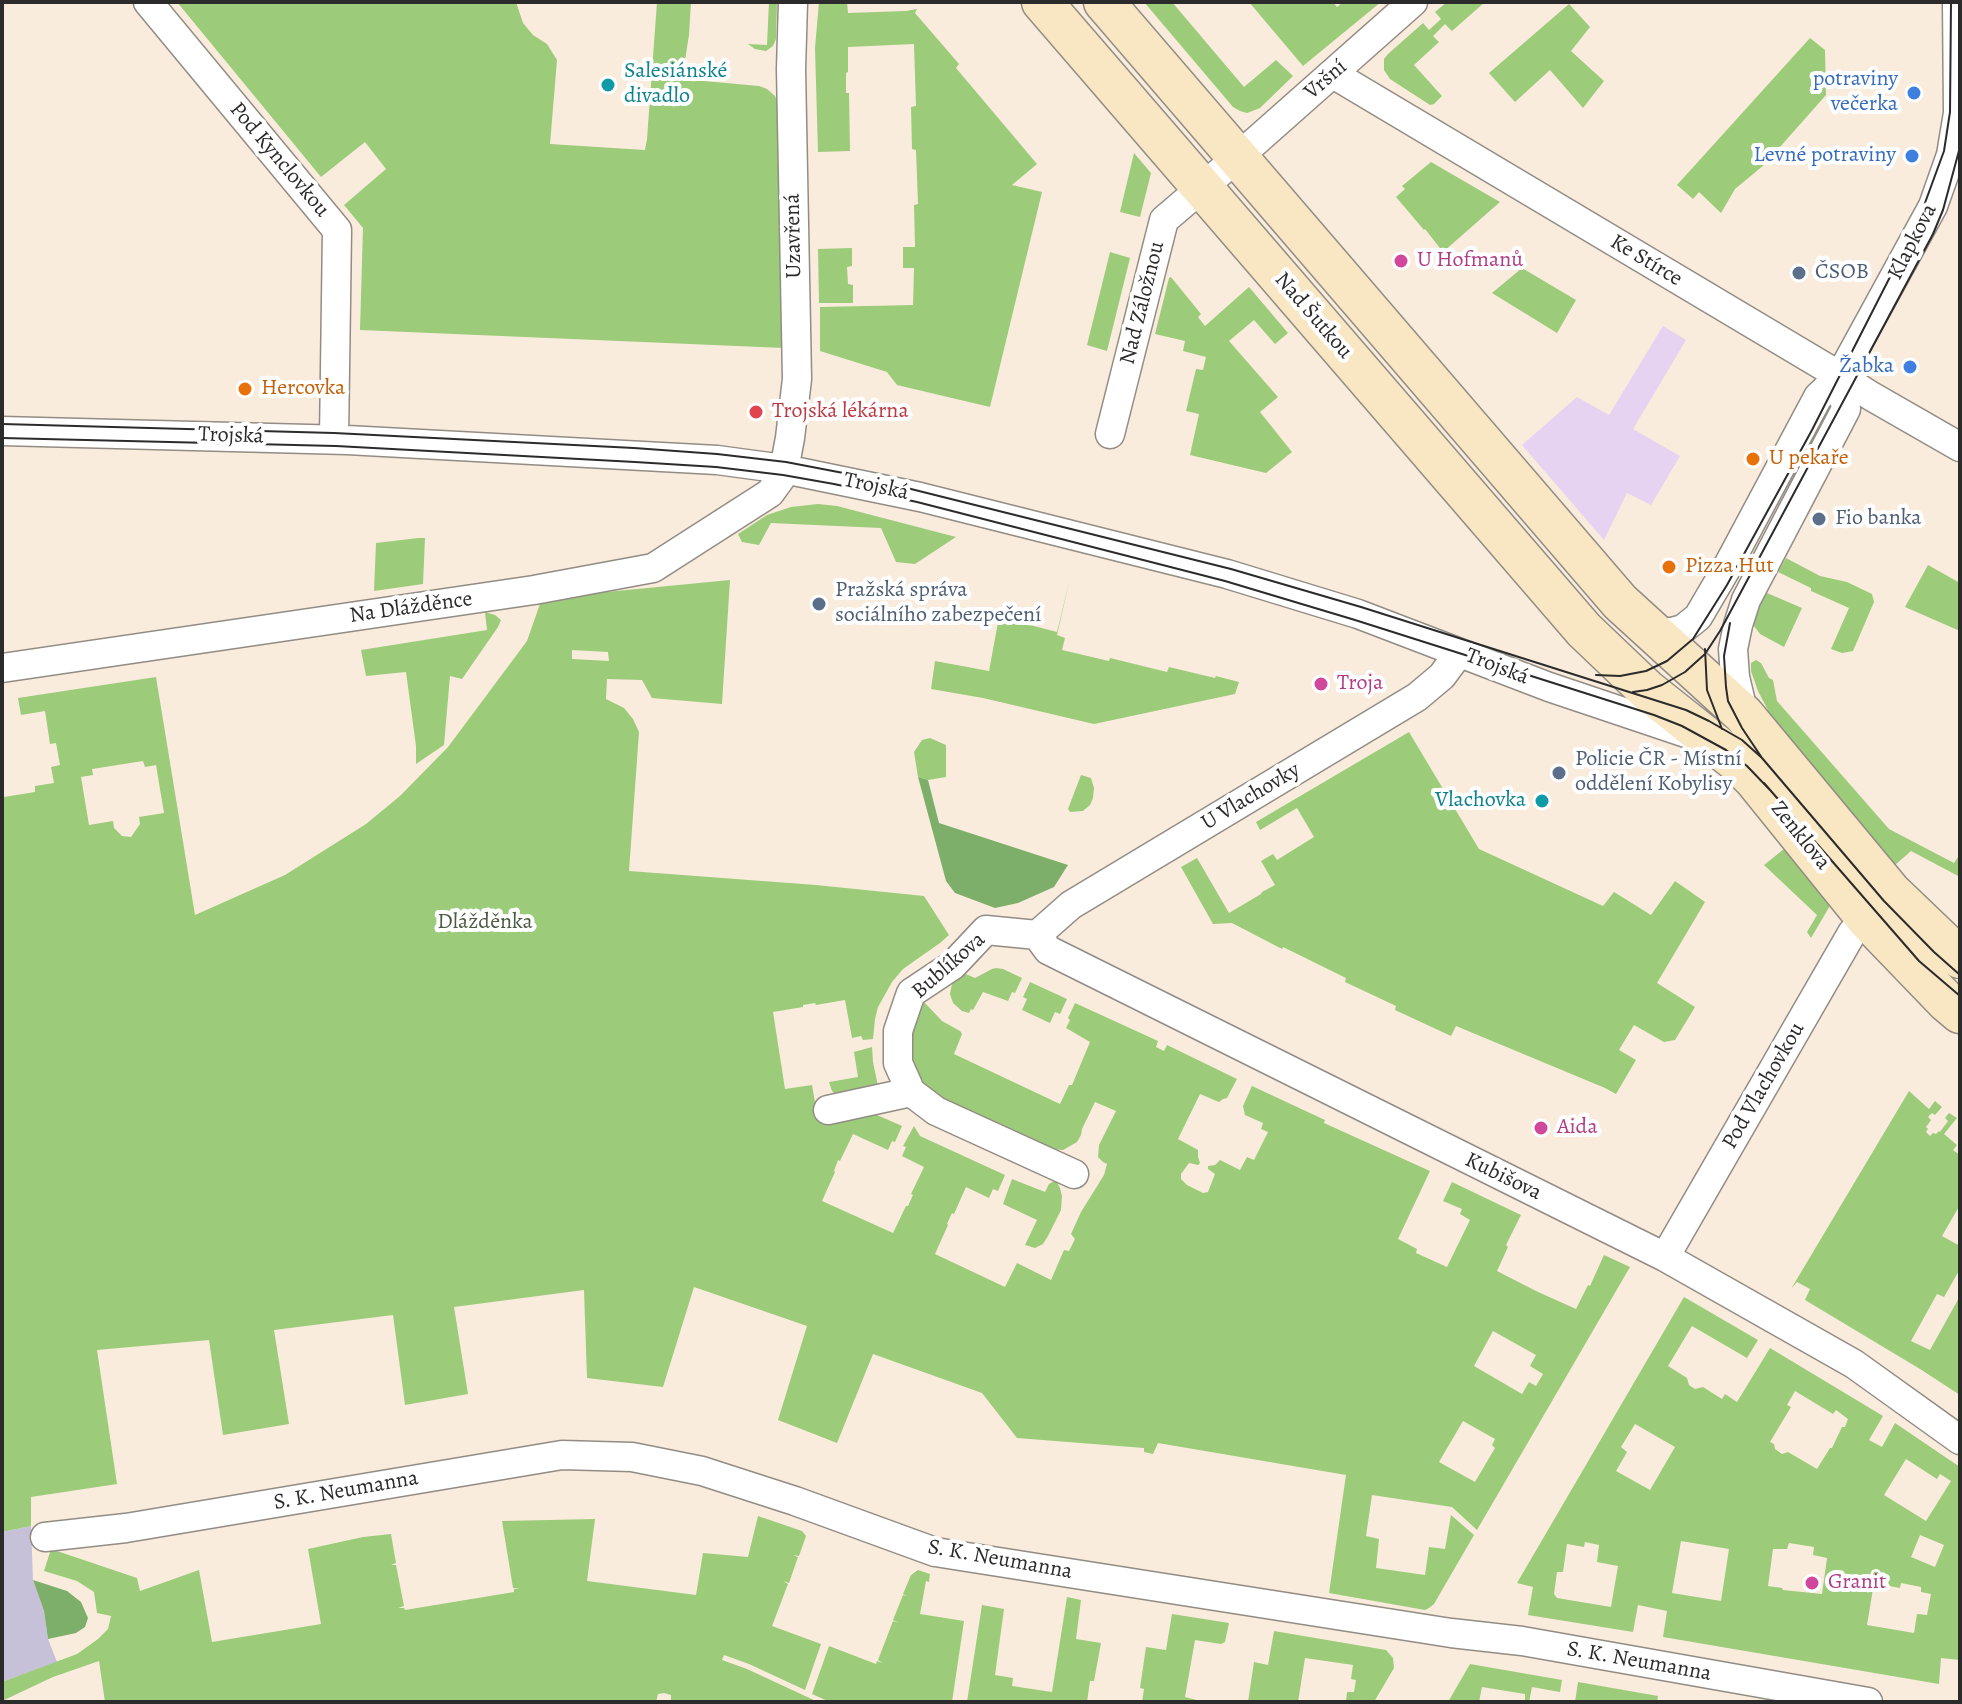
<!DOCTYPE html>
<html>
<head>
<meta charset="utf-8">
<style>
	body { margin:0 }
	#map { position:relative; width:1962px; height:1704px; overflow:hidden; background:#f9ecdc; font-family:Alegreya,serif }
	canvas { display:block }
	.frame { position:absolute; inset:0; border:4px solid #2b2b2b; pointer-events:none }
</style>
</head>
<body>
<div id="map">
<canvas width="1962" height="1704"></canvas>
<div class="frame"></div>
</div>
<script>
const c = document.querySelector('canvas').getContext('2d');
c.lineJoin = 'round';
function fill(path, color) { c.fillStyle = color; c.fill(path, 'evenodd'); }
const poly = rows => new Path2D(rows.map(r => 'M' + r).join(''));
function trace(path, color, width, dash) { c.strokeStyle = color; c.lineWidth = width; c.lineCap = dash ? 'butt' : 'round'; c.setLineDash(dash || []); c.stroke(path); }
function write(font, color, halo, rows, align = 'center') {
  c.font = font + ' Alegreya,serif'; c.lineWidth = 8; c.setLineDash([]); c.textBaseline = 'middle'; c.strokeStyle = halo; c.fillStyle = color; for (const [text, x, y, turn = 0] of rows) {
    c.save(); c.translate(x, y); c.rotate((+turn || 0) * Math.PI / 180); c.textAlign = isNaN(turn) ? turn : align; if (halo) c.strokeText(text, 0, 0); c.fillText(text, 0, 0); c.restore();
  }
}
const built = poly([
	[1663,326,1686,340,1633,429,1680,456,1651,505,1627,493,1604,540,1522,445,1577,397,1609,415]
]);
const industrial = poly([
	[31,1526,33,1580,44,1611,48,1639,57,1662,2,1682,2,1532]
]);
const green = poly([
	[177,2,516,2,523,23,533,35,547,44,557,60,550,144,645,150,647,139,657,2,691,2,689,35,682,79,759,86,767,89,775,96,779,106,784,348,360,330,363,228,344,205,386,169,365,142,321,177],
	[769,2,777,2,776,39,773,46,766,51,755,49,748,44,767,45],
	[819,2,847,2,848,13,906,11,917,9,915,13,959,64,956,68,1037,164,1012,185,1042,192,990,407,897,385,887,372,820,351,820,307,913,305,914,268,903,268,903,247,915,247,914,205,918,204,916,150,912,149,911,107,916,106,914,44,848,47,848,72,846,73,846,93,849,93,850,151,818,152,815,48],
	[1144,2,1172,2,1244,87,1276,60,1293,76,1260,108,1247,113,1240,111,1233,107],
	[1249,2,1333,2,1337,7,1343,2,1381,2,1303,66],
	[1447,2,1485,2,1452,31,1445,24,1433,36,1439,42,1414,65,1442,96,1434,104,1430,105,1390,79,1384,70,1384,59,1388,54,1423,23,1429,30,1441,19,1435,12],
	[1569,4,1590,27,1571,51,1604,81,1583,108,1550,70,1515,102,1489,73],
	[1810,38,1825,50,1826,95,1764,165,1735,189,1721,213,1699,192,1693,199,1677,185],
	[1134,153,1151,173,1140,217,1120,212],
	[1431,162,1500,202,1443,252,1425,229,1424,230,1396,197,1405,189,1402,186],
	[852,248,852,266,847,267,848,284,853,285,853,303,819,303,818,249],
	[1110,252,1130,258,1107,351,1087,345],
	[1522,268,1576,300,1557,333,1492,293],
	[1171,277,1201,314,1198,317,1205,326,1249,287,1288,333,1275,344,1254,320,1229,341,1278,397,1260,412,1292,452,1266,473,1190,455,1199,414,1186,411,1196,369,1203,370,1206,357,1183,351,1185,341,1155,334,1169,278],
	[818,504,837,506,956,537,915,564,896,562,881,528,771,523,759,545,742,542,738,534,767,515,791,507],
	[418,538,425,538,423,584,374,591,376,543],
	[1786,558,1820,576,1847,582,1872,594,1874,602,1853,651,1842,653,1831,649,1849,608,1811,591,1811,588,1778,572],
	[1928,565,1960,583,1960,631,1905,607],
	[1070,578,1057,635,1065,638,1062,650,1109,661,1110,658,1167,672,1169,667,1215,678,1216,676,1239,682,1235,694,1094,724,983,698,931,689,935,661,989,671,999,617,1057,632],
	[730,580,722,704,652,698,642,680,607,679,606,699,624,708,633,719,639,732,629,871,816,885,924,896,949,935,940,943,903,969,892,982,878,1007,875,1019,873,1039,863,1040,861,1036,852,1038,845,1000,816,1005,815,1003,803,1005,803,1007,773,1012,785,1089,812,1085,818,1120,868,1111,902,1126,895,1142,892,1141,888,1150,853,1134,840,1161,838,1160,834,1171,835,1172,822,1201,893,1233,906,1206,908,1206,913,1195,911,1194,924,1167,902,1156,906,1147,903,1146,914,1126,920,1136,1005,1175,998,1191,993,1189,989,1198,966,1187,954,1214,952,1213,947,1224,948,1225,935,1254,1005,1287,1017,1263,1051,1280,1064,1250,1069,1251,1075,1239,1071,1234,1081,1212,1104,1175,1107,1164,1103,1162,1098,1157,1099,1145,1116,1111,1095,1102,1082,1129,1081,1135,1077,1142,1063,1150,1049,1149,949,1103,924,1087,916,1077,908,1041,921,1003,925,1003,942,1021,960,1031,962,1034,954,1054,1060,1104,1069,1085,1072,1085,1090,1042,1066,1028,1070,1020,1068,1018,1075,1003,1158,1041,1156,1047,1164,1051,1167,1045,1237,1079,1227,1098,1223,1099,1219,1102,1200,1094,1178,1139,1198,1150,1198,1157,1200,1163,1198,1165,1189,1163,1181,1174,1181,1179,1187,1185,1203,1193,1208,1192,1215,1174,1208,1169,1208,1166,1215,1165,1220,1160,1240,1170,1247,1157,1254,1160,1268,1132,1261,1129,1263,1123,1245,1115,1243,1106,1252,1086,1325,1120,1324,1123,1430,1171,1398,1239,1417,1249,1416,1253,1447,1267,1470,1220,1460,1214,1462,1209,1443,1201,1452,1182,1521,1215,1506,1245,1508,1247,1497,1271,1536,1291,1576,1309,1588,1285,1590,1286,1604,1255,1630,1267,1477,1530,1452,1507,1372,1495,1366,1536,1379,1539,1376,1568,1425,1575,1429,1547,1445,1549,1451,1515,1474,1535,1434,1604,1429,1608,1425,1610,1329,1593,1346,1475,1158,1443,1153,1454,1144,1452,1144,1448,1017,1438,982,1393,873,1354,837,1443,778,1420,807,1326,694,1287,663,1387,587,1378,584,1290,454,1307,468,1394,405,1405,393,1315,274,1330,289,1424,223,1435,209,1340,97,1350,117,1484,31,1497,31,1526,2,1532,2,791,4,797,35,792,35,786,54,783,51,767,60,765,56,743,50,744,45,711,21,715,18,698,156,677,195,915,285,875,366,824,400,796,448,747,527,641,541,601,575,595],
	[572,650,608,652,609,661,572,659],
	[143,761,145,767,156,765,164,813,139,817,140,824,131,837,122,836,114,828,113,821,89,825,81,777,93,775,92,769],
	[1493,1331,1536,1355,1530,1366,1543,1374,1536,1386,1529,1382,1522,1394,1474,1366],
	[1463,1421,1495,1439,1492,1445,1495,1448,1475,1482,1439,1462],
	[1767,593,1802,608,1784,647,1760,634,1754,626,1753,620,1756,612],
	[485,612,495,615,501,620,498,627,462,679,450,676,444,745,416,764,416,746,406,672,366,676,361,650,487,630],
	[1756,660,1761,663,1769,678,1773,680,1777,701,1889,829,1954,863,1960,854,1960,877,1911,851,1894,866,1773,720,1758,691,1751,671,1751,663],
	[1409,732,1479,849,1603,906,1614,892,1651,915,1675,881,1705,902,1657,983,1695,1007,1675,1040,1664,1042,1634,1025,1619,1050,1636,1060,1616,1094,1605,1088,1456,1026,1451,1036,1395,1010,1396,1006,1345,982,1346,978,1283,947,1282,949,1232,923,1213,924,1181,867,1197,858,1229,913,1261,894,1262,892,1275,885,1261,861,1273,854,1277,860,1314,837,1297,808,1260,830,1256,822],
	[930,738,946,745,946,777,928,780,918,777,914,752,922,740],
	[1081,775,1091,778,1094,788,1093,798,1090,805,1083,811,1070,812,1068,809],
	[1784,849,1834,899,1811,938,1807,932,1817,915,1764,865],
	[996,968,1003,969,1022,978,1015,993,1012,992,1008,1001,983,992,973,1010,971,1009,969,1013,962,1011,953,1003,950,994,952,984,961,972,975,978,992,969],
	[1030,982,1067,999,1060,1014,1055,1012,1050,1023,1022,1010,1027,999,1023,997],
	[872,1047,873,1062,878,1086,836,1095,832,1091,829,1082,858,1077,854,1052],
	[1909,1091,1929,1109,1935,1101,1942,1107,1935,1115,1932,1113,1928,1117,1931,1120,1926,1127,1928,1129,1926,1132,1930,1136,1933,1133,1936,1134,1939,1131,1940,1132,1948,1121,1945,1118,1949,1113,1957,1118,1944,1134,1957,1145,1953,1150,1960,1155,1960,1205,1942,1236,1960,1246,1960,1269,1944,1297,1937,1294,1911,1341,1930,1350,1960,1296,1960,1395,1920,1369,1805,1300,1810,1289,1797,1282,1791,1289],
	[1012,1179,1045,1192,1049,1184,1056,1180,1060,1188,1062,1196,1061,1210,1048,1236,1043,1244,1035,1248,1025,1245,1037,1220,1003,1204],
	[1684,1297,1758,1340,1747,1358,1692,1326,1668,1366,1687,1378,1689,1385,1695,1389,1703,1387,1722,1399,1725,1394,1737,1402,1770,1348,1883,1416,1869,1440,1882,1447,1895,1423,1960,1467,1960,1660,1941,1658,1939,1684,1663,1637,1667,1611,1638,1605,1633,1632,1528,1615,1533,1587,1517,1583],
	[1795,1391,1833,1414,1836,1410,1848,1419,1845,1427,1842,1427,1832,1448,1830,1448,1817,1469,1788,1452,1782,1454,1775,1449,1774,1444,1770,1442,1791,1407,1787,1405],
	[1635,1424,1675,1447,1650,1490,1616,1471,1627,1452,1621,1447],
	[1906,1459,1937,1479,1940,1474,1951,1481,1926,1521,1884,1495],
	[1920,1535,1944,1545,1935,1567,1911,1557],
	[1681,1541,1729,1549,1721,1601,1672,1593],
	[1585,1542,1599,1545,1597,1562,1618,1566,1611,1607,1557,1598,1554,1594,1557,1572,1563,1572,1567,1544,1584,1547],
	[1789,1543,1814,1547,1813,1555,1827,1558,1822,1594,1783,1590,1782,1588,1768,1586,1773,1549,1787,1549],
	[1874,1583,1900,1588,1901,1583,1921,1587,1921,1592,1931,1594,1927,1615,1917,1614,1914,1633,1867,1625],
	[758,1516,802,1531,806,1536,799,1556,793,1555,798,1557,789,1583,783,1581,788,1584,772,1626,821,1644,805,1690,749,1664,724,1655,722,1660,747,1669,818,1702,684,1702,671,1700,671,1695,664,1693,658,1694,656,1702,105,1702,99,1661,53,1677,2,1701,2,1682,77,1654,98,1639,108,1629,111,1616,97,1613,94,1592,77,1581,44,1571,51,1549,137,1578,140,1591,199,1570,212,1642,321,1624,308,1549,363,1537,391,1534,396,1563,391,1565,396,1565,404,1606,398,1608,404,1608,405,1610,514,1592,514,1589,520,1588,513,1588,502,1521,595,1519,587,1581,696,1595,703,1553,748,1557],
	[918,1570,930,1574,929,1582,926,1581,920,1614,964,1621,952,1702,830,1702,812,1694,829,1646,876,1664,877,1661,883,1663,878,1660,893,1621,899,1623,893,1620,903,1595,907,1596,903,1594,911,1575],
	[1067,1597,1081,1600,1076,1639,1101,1643,1094,1681,1090,1681,1087,1702,967,1702,982,1605,1004,1609,995,1675,1013,1678,1012,1686,1052,1692],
	[1172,1614,1229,1623,1225,1642,1221,1644,1195,1640,1185,1697,1204,1702,1142,1702,1144,1689,1140,1688,1146,1647,1166,1650],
	[1274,1631,1386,1650,1393,1658,1394,1668,1374,1702,1346,1702,1347,1692,1354,1692,1356,1680,1351,1679,1353,1665,1305,1658,1298,1702,1248,1702,1254,1662,1268,1665],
	[1470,1664,1562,1680,1560,1692,1532,1687,1529,1702,1525,1702,1525,1694,1482,1687,1479,1702,1448,1702],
	[1578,1682,1658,1696,1657,1702,1575,1702]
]);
const forest = poly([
	[918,777,928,780,939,823,1068,865,1054,887,1018,903,995,908,955,893,946,881],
	[33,1580,67,1591,81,1602,88,1618,85,1627,76,1633,48,1639,44,1611]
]);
const minor = poly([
	[148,2,337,230,334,439],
	[1333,74,1840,376,1871,396,1960,447],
	[2,431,347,440,717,460,784,469,920,497,1227,574,1358,614,1549,687,1692,735],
	[1110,434,1164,220,1238,157,1413,2],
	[1649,628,1660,632,1672,632,1683,629,1698,617,1725,571,1818,397,1840,376,1933,206,1951,155,1958,113,1957,2],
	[2,668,534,590,653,568,770,493,783,475,790,438,797,379,791,69,793,2],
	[1744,715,1735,677,1733,649,1738,625,1746,600,1846,409,1840,376],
	[1037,935,1048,950,1665,1257,1854,1364,1960,1440],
	[1037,935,1071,905,1417,697,1442,676,1459,653],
	[1037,935,986,930,953,965,911,993,898,1031,898,1063,911,1092,936,1111,1074,1174],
	[828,1110,911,1092],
	[1665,1257,1852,933,1878,907],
	[45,1537,126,1528,562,1455,632,1457,702,1471,795,1501,935,1552,1451,1633,1522,1641,1868,1702]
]);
const secondary = poly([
	[1042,2,1584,630,1647,690,1736,761,1754,779,1867,919,1947,1002,1960,1013],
	[1104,2,1620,602,1744,715,1891,892,1960,958]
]);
const tram = poly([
	[2,424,334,433,634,448,717,454,786,462,859,476,1231,569,1361,607,1686,710,1709,721,1742,740,1762,758],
	[2,438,336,446,635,462,716,467,783,475,834,484,917,502,1225,581,1355,620,1654,715,1682,726,1726,750,1747,766,1770,790],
	[1730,623,1724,656,1726,687,1728,701,1742,728,1762,758,1884,901,1934,952,1960,975],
	[1705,649,1707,690,1722,729],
	[1596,675,1620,676,1646,671,1667,661,1693,639,1727,585,1812,430,1918,222,1944,151,1950,112,1951,2],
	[1633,692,1647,690,1662,685,1685,672,1705,654,1720,631,1933,234,1943,210,1960,147],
	[1764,783,1919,961,1960,996]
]);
const markers = [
	[608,85,8,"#0f9aa8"],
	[1914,93,8,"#3f7fe0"],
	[1912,156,8,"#3f7fe0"],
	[1401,261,8,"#d1479c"],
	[1799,273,8,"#5c6f8a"],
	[1910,367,8,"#3f7fe0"],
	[245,389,8,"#e8710a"],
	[756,412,8,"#e0444e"],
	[1753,459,8,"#e8710a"],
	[1819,519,8,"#5c6f8a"],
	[1669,567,8,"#e8710a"],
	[819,604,8,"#5c6f8a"],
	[1321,684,8,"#d1479c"],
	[1559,773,8,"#5c6f8a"],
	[1542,801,8,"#0f9aa8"],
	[1541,1128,8,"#d1479c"],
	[1812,1583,8,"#d1479c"]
];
const cultureNames = [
	["Salesiánské",624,72],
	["divadlo",624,97],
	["Vlachovka",1526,801,"right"]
];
const streetNames = [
	["Vršní",1326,80,-41],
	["Pod Kynclovkou",279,160,50],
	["Uzavřená",794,236,-91],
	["Klapkova",1913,242,-63],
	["Ke Stírce",1646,261,31],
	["Nad Záložnou",1143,303,-76],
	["Nad Šutkou",1313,316,49],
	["Trojská",231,436,2],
	["Trojská",876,487,12],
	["Na Dlážděnce",411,608,-8],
	["Trojská",1497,667,21],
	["U Vlachovky",1251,797,-31],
	["Zenklova",1800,836,51],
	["Bublíkova",949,966,-41],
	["Pod Vlachovkou",1764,1086,-60],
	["Kubišova",1503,1177,26],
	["S. K. Neumanna",346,1491,-10],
	["S. K. Neumanna",1000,1560,10],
	["S. K. Neumanna",1639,1662,10]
];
const shopNames = [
	["potraviny",1898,80],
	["večerka",1898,105],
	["Levné potraviny",1896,156],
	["Žabka",1894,367]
];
const hotelNames = [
	["U Hofmanů",1417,261],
	["Troja",1337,684],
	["Aida",1557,1128],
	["Granit",1828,1583]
];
const serviceNames = [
	["ČSOB",1815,273],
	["Fio banka",1835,519],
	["Pražská správa",835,591],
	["sociálního zabezpečení",835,616],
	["Policie ČR - Místní",1575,760],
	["oddělení Kobylisy",1575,785]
];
const foodNames = [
	["Hercovka",261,389],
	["U pekaře",1769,459],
	["Pizza Hut",1685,567]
];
const healthNames = [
	["Trojská lékárna",772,412]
];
const parkNames = [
	["Dlážděnka",485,923]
];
fill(built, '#e5d3f1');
fill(industrial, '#c7c0d9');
fill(green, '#9ccb7a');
fill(forest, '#7daf6a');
trace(minor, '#928c84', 31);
trace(secondary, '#928c84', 43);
trace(minor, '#fff', 28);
trace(secondary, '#f9e7c3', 40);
trace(tram, '#2b2b2b', 2);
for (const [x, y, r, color] of markers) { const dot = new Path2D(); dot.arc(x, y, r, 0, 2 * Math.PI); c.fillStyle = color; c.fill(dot); trace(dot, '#fff', 3); }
write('22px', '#0d838f', '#fff', cultureNames, 'left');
write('22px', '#2b2b2b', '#fff', streetNames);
write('22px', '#366cbe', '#fff', shopNames, 'right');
write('22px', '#b23c85', '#fff', hotelNames, 'left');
write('22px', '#4e5e75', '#fff', serviceNames, 'left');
write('22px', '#c56008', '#fff', foodNames, 'left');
write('22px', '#be3a42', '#fff', healthNames, 'left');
write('22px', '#4d5b43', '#fff', parkNames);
</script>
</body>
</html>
